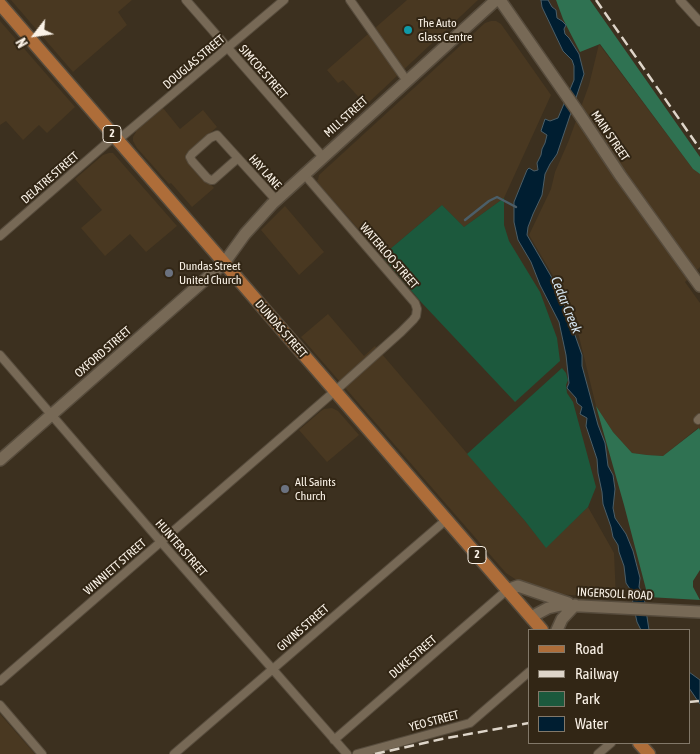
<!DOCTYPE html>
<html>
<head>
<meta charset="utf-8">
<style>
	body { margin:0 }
	#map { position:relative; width:700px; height:754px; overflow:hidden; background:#3c301f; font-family:"Asap Condensed",sans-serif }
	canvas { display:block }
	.legend { position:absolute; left:528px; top:629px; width:162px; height:115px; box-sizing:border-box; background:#322615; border:1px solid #827869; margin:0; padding:6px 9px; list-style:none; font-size:15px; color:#faf2e7 }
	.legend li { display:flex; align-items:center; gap:10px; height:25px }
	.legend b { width:25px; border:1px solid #827869 }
	.north { position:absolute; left:10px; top:10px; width:50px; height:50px; -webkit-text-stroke:4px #322615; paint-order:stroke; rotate:240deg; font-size:14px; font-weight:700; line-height:20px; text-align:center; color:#faf2e7 }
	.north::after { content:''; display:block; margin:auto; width:18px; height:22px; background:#faf2e7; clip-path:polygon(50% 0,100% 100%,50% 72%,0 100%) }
</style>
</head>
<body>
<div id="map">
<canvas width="700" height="754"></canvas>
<ul class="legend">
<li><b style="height:6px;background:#ae6d39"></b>Road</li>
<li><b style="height:6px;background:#ded5c9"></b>Railway</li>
<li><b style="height:14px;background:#1c593d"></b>Park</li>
<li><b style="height:14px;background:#001e31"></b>Water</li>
</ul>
<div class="north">N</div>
</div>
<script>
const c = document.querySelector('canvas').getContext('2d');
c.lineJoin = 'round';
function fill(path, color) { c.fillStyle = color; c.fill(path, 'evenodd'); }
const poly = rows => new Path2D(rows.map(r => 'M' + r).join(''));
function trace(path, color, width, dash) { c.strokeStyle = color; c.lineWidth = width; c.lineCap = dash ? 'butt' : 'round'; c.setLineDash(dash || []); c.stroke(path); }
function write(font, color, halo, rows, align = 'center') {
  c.font = font + ' "Asap Condensed",sans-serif'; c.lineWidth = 4; c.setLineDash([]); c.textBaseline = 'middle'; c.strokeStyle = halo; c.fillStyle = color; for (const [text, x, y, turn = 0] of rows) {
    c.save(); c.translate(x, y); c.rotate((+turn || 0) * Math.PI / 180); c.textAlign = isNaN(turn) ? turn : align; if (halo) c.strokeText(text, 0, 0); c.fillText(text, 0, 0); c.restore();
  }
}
const built = poly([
	[11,0,132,0,118,12,127,25,73,72],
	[407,0,478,0,366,105,343,80,338,83,327,70],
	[0,21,75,107,47,133,39,125,23,140,6,121,0,125],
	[496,21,501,24,551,95,504,198,464,227,442,205,382,256,318,183,317,180,318,180,319,175,485,23,491,21],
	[599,44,693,169,700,174,700,267,685,282,700,303,700,430,698,428,663,456,647,455,632,453,613,432,596,406,572,308,529,235,551,189,555,172,569,140,589,85],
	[163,108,180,129,203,110,217,127,185,155,214,188,192,207,171,183,169,184,137,148,133,141,133,137,136,132,135,131],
	[109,153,113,153,177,226,146,252,130,234,105,256,81,228,102,210,75,179,103,155],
	[285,206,324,252,299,275,261,230],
	[328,314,364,356,375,346,525,521,546,547,588,507,614,553,616,598,556,594,518,581,506,573,301,337],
	[332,408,338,411,359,435,327,462,299,430,321,411,324,409],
	[0,714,35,754,0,754]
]);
const green = poly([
	[504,198,504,225,509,241,540,292,557,338,560,361,515,402,421,302,382,256,442,205,464,227],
	[562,368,566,373,568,380,566,385,567,393,573,402,596,487,588,507,546,548,525,521,467,454]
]);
const forest = poly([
	[556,0,590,0,700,157,700,174,693,169,600,44,580,52,563,19],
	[596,406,613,432,632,453,647,455,663,456,699,428,700,430,700,570,693,581,693,587,700,600,648,597,624,505]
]);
const water = poly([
	[541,0,548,0,552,7,556,10,557,18,562,21,566,25,564,29,565,34,569,38,579,54,584,74,557,154,550,164,545,174,542,195,533,214,528,227,527,235,559,290,582,355,582,366,598,425,605,443,608,466,613,475,615,489,613,508,615,518,626,534,633,551,640,578,639,587,644,597,649,630,641,630,637,622,630,589,626,583,624,566,619,552,618,545,613,537,611,527,603,504,602,492,598,473,597,459,586,426,587,418,580,414,582,407,577,403,576,398,567,388,569,383,566,355,559,322,540,285,531,262,518,240,514,222,514,202,527,170,529,168,534,171,538,170,537,163,541,155,542,149,545,143,547,135,541,131,545,119,550,121,558,118,574,80,574,66,572,60,563,51,542,7,541,0],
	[689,672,700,680,700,704,689,688,689,672]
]);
const stream = poly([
	[465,220,489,201,497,197,516,207]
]);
const minor = poly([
	[186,0,323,157],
	[350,0,407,81],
	[680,0,700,22],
	[118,140,284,0],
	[238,158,213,180,211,180,207,178,192,161,190,157,192,154,210,138,217,135,276,200],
	[0,236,115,136],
	[0,355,161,542,347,754],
	[698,420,700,418],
	[0,681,335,391,401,332,413,320,416,316,417,309,415,303,304,174],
	[0,705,42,754],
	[334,740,507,590],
	[174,754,446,520],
	[357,754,470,723,529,672],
	[598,754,611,743]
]);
const secondary = poly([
	[500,0,578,112,620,175,700,286],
	[0,460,224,263,245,234,272,204,496,0],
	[507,590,518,586,568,603],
	[531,617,548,608,561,605,700,612],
	[557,630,562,619,575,605]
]);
const primary = poly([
	[0,4,542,630],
	[639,743,649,754]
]);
const rail = poly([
	[596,0,700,149],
	[689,702,700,701],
	[375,754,442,739,529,723]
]);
const markers = [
	[408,30,5,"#0f9aa8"],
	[169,273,5,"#6b7280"],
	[285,489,5,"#6b7280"]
];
const shields = [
	[112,134,18],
	[477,555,18]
];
const shieldNames = [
	["2",112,134],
	["2",477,555]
];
const poiNames = [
	["The Auto",418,23],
	["Glass Centre",418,37],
	["Dundas Street",179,266],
	["United Church",179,280],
	["All Saints",295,482],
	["Church",295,496]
];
const streetNames = [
	["DOUGLAS STREET",194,62,-40],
	["SIMCOE STREET",263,72,49],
	["MILL STREET",346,117,-42],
	["MAIN STREET",610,136,56],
	["HAY LANE",265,172,48],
	["DELATRE STREET",50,178,-41],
	["WATERLOO STREET",389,256,49],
	["DUNDAS STREET",281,329,49],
	["OXFORD STREET",103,352,-41],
	["HUNTER STREET",181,548,49],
	["WINNIETT STREET",115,567,-41],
	["INGERSOLL ROAD",615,594,3],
	["GIVINS STREET",303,628,-41],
	["DUKE STREET",413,657,-41],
	["YEO STREET",434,721,-15]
];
const waterNames = [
	["Cedar Creek",566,305,68]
];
fill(built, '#493821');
fill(green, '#1c593d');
fill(forest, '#2f7252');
fill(water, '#001e31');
trace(water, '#4b5e68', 1);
trace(stream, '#4b5e68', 2.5);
trace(minor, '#574c3d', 10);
trace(secondary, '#574c3d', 14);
trace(primary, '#574c3d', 15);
trace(minor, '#776956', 8);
trace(secondary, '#776956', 11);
trace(primary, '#ae6d39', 12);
trace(rail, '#ded5c9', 2.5, [10, 5]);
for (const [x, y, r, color] of markers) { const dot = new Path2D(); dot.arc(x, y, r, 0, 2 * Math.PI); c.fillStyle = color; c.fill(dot); trace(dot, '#322615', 2); }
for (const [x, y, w] of shields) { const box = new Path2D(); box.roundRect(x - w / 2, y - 8.5, w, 17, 4); c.fillStyle = '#322615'; c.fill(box); trace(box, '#faf2e7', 1); }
write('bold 11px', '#faf2e7', null, shieldNames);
write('12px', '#faf2e7', '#322615', poiNames, 'left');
write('12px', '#faf2e7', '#322615', streetNames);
write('italic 14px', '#d6e6f2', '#322615', waterNames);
</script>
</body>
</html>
